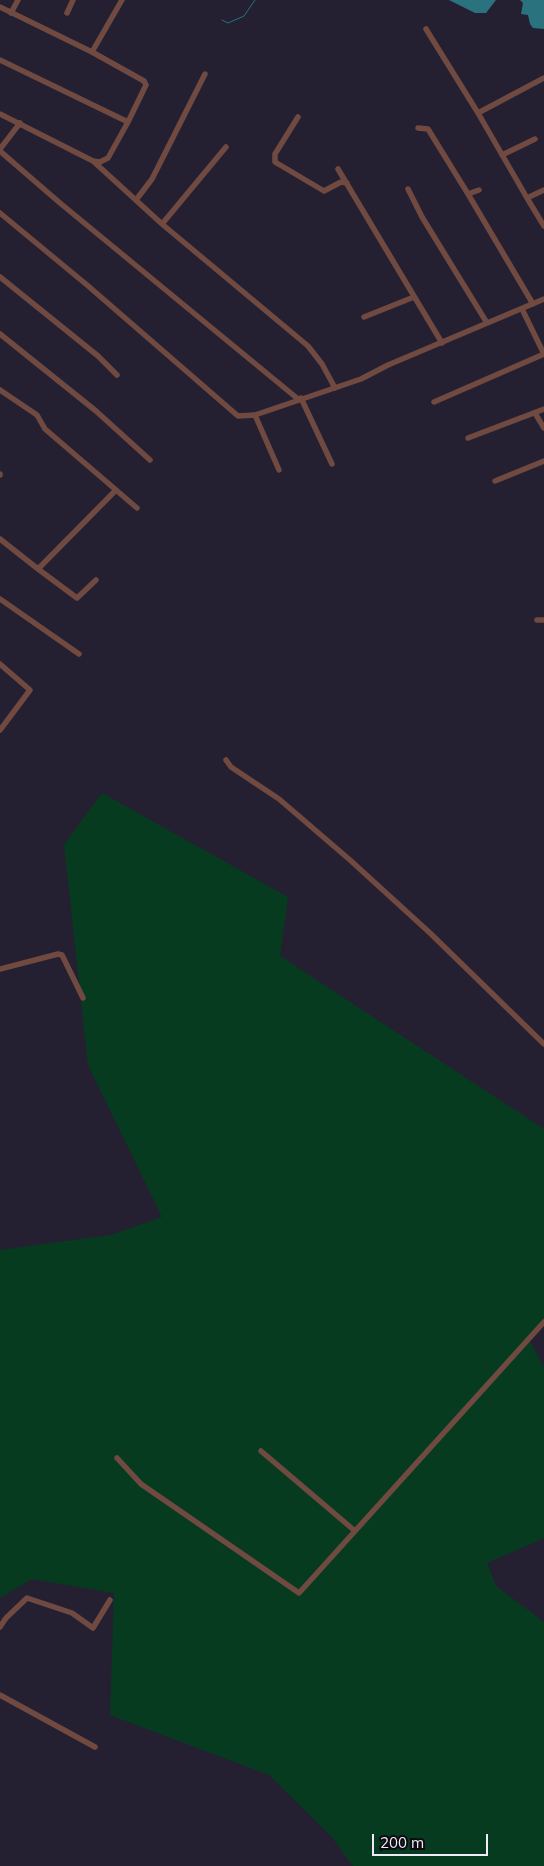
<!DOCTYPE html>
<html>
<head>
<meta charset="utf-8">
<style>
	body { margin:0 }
	#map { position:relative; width:544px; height:1866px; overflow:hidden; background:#242031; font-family:Mulish,sans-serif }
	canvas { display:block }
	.scale { position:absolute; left:372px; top:1834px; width:116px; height:22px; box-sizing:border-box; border:2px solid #efecf8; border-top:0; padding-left:6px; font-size:15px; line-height:18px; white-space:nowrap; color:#efecf8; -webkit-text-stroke:4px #0d0b12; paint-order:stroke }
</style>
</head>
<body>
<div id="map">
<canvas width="544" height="1866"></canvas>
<div class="scale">200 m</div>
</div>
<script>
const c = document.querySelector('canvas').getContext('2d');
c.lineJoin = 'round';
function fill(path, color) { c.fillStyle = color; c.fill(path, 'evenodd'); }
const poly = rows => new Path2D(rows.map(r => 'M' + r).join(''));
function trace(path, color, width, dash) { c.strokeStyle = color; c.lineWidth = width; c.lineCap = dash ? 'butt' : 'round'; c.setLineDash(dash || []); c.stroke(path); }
const green = poly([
	[102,793,288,897,280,956,544,1129,544,1325,530,1341,544,1368,544,1538,487,1563,496,1586,544,1622,544,1866,353,1866,331,1836,269,1775,110,1715,114,1593,32,1579,0,1598,0,1250,111,1235,162,1217,88,1065,64,845]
]);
const water = poly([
	[449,0,496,0,486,13,475,13],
	[520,0,544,0,544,29,533,28,530,24,528,15,521,14,523,3]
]);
const stream = poly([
	[222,20,228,23,244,16,255,0]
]);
const minor = poly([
	[0,7,92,52,144,81,146,85,128,122],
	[11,13,18,0],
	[67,13,73,0],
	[426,29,478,113],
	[92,52,122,0],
	[0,60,128,122,108,158,100,162,93,161,0,114],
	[298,117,275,154,275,162,324,191,341,182,347,183],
	[418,128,428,129,468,194],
	[0,149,20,123],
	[0,151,60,203,298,399],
	[502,155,535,139],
	[93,161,162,224,308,346,322,364,335,388],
	[338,169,442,343],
	[408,189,422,217,487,323],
	[479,190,468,194,533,304],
	[544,190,527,198,544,226],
	[527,198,478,113,544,78],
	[136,200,152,179,205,74],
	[0,213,87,285,238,416,255,415,361,379,388,365,544,299],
	[162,224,226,147],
	[0,277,98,356,117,375],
	[522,309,544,354],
	[364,317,414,297],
	[0,334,96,411,150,460],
	[0,390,37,415,45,429,137,508],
	[301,398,332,464],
	[434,402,544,354],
	[535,413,544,428],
	[255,415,279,470],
	[468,438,544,409],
	[0,475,0,474],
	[495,481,544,461],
	[0,539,38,569,115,491],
	[38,569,77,598,96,580],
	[0,599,79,654],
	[537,620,544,620],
	[0,664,30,690,0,730],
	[226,760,231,767,279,799,350,860,430,933,544,1044],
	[0,969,58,954,62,955,83,998],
	[261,1451,355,1531],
	[117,1458,141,1484,299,1593,544,1322],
	[0,1627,6,1618,27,1598,72,1613,93,1628,110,1600],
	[0,1695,95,1747]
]);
fill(green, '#073b20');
fill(water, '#29727e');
trace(stream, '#29727e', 1);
trace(minor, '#704a41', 5.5);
</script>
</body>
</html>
